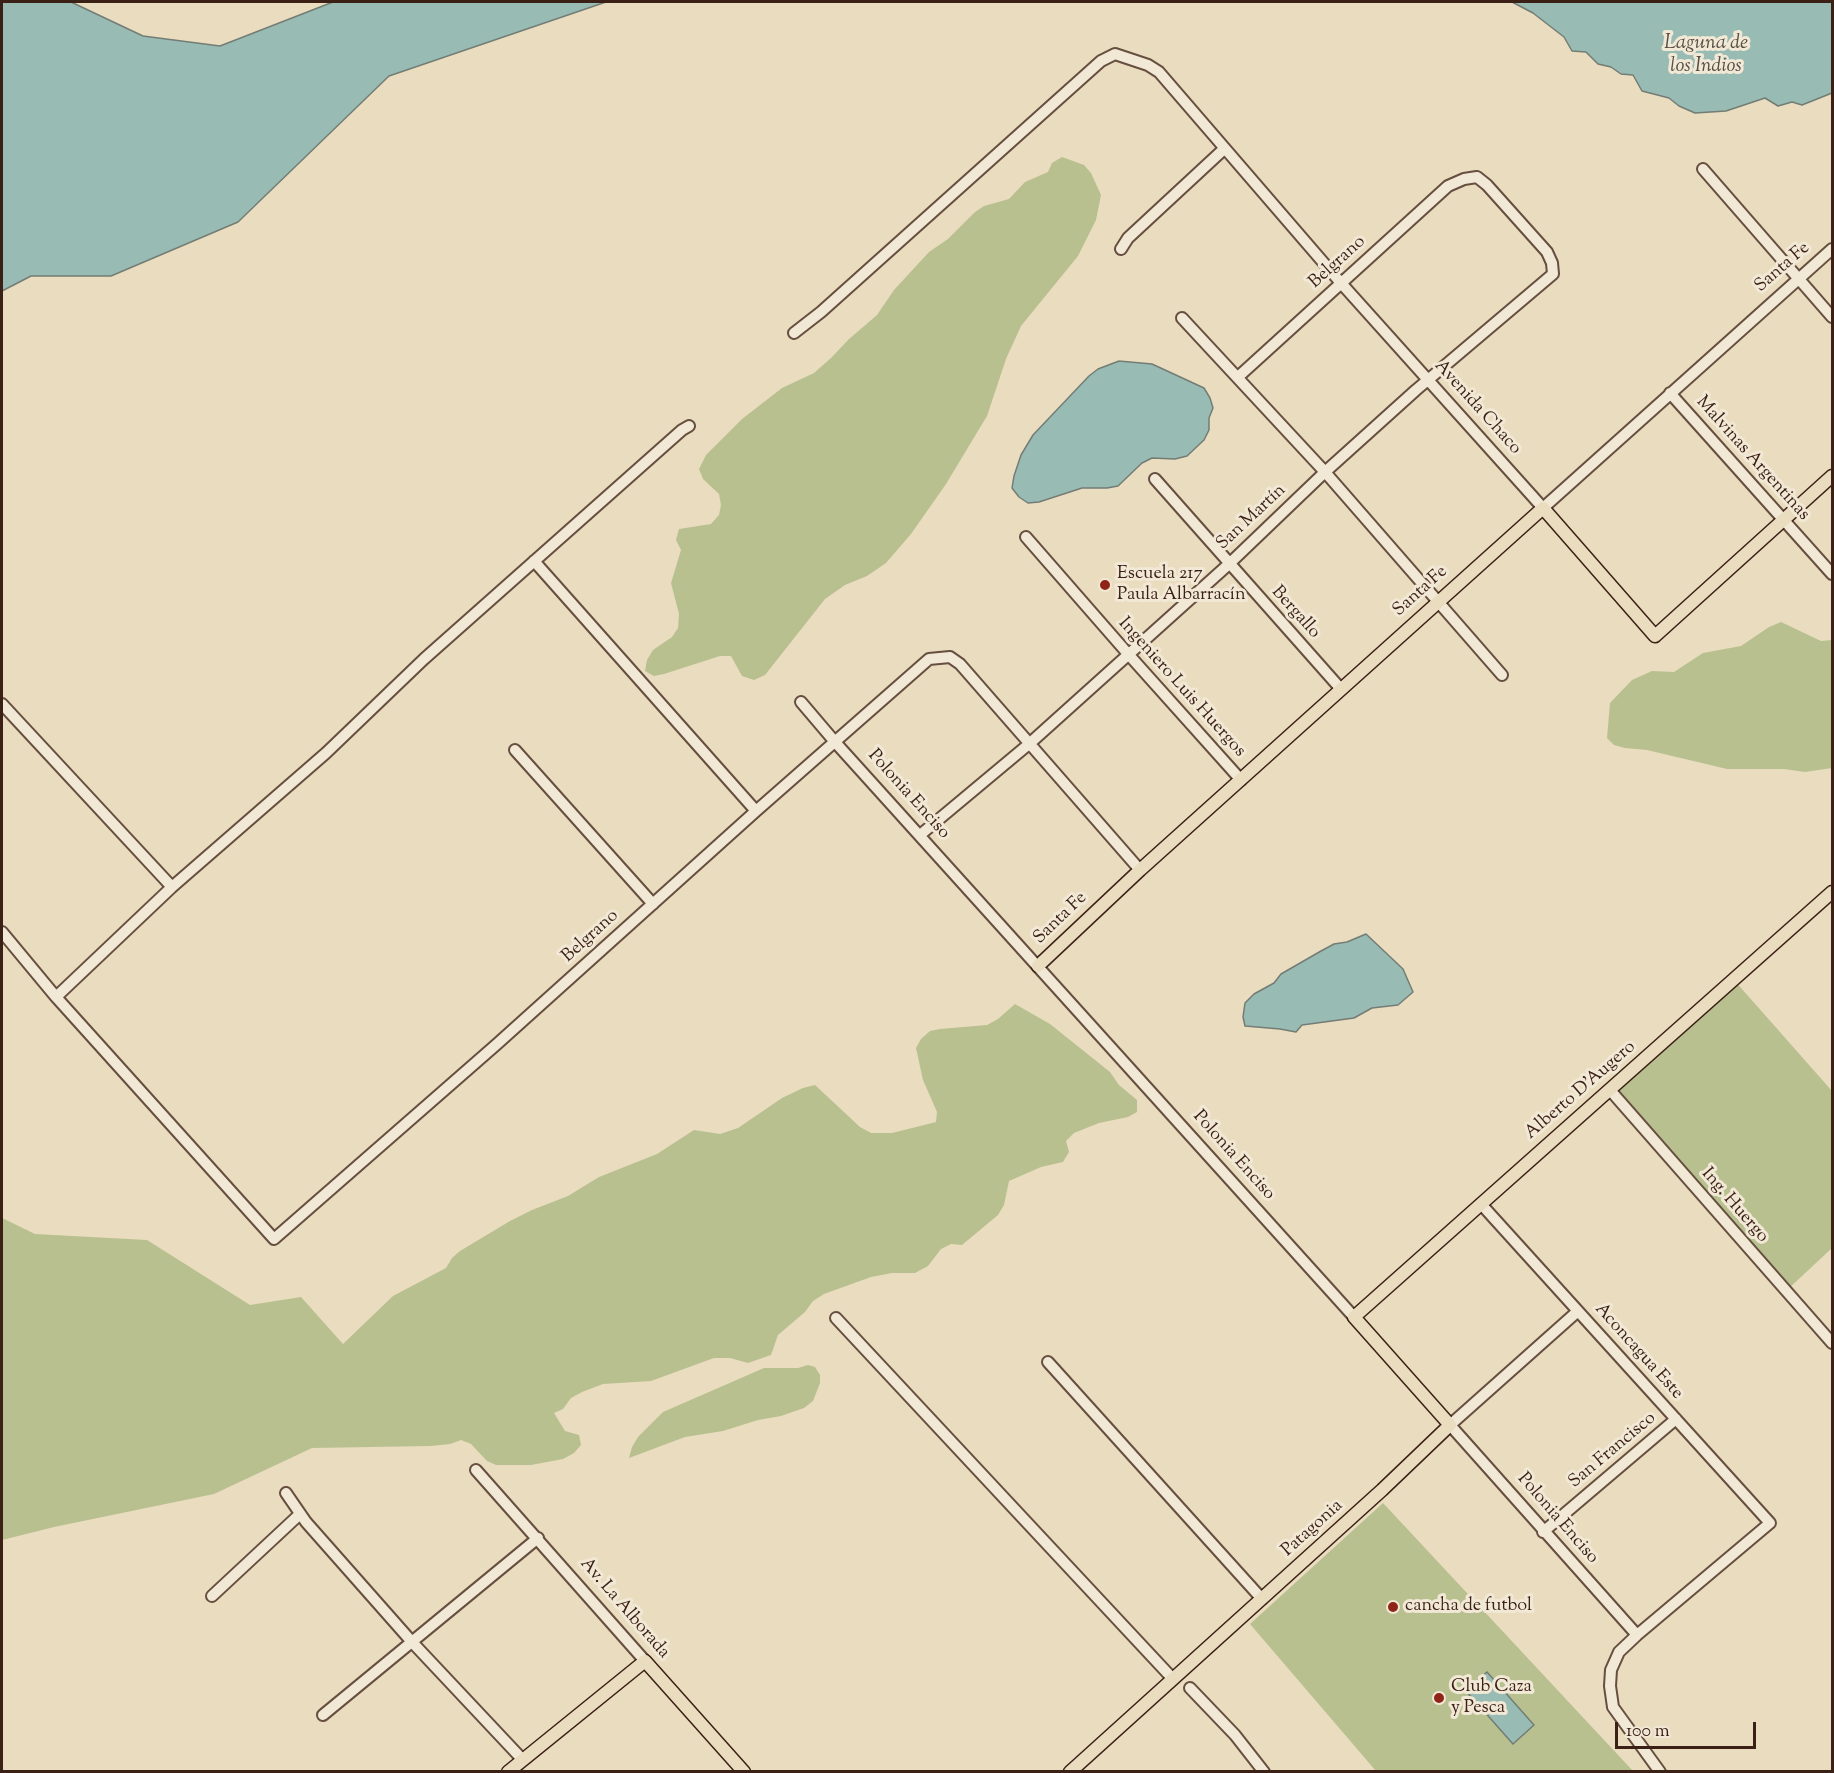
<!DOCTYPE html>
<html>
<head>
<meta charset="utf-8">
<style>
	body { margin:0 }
	#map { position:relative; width:1834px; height:1773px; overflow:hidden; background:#eadcbe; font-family:"Sorts Mill Goudy",serif }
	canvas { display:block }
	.frame { position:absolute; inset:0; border:3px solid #3b2016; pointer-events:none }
	.scale { position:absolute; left:1615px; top:1722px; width:141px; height:27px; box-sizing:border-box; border:3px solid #3b2016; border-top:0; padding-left:8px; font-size:18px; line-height:21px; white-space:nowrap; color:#3b2016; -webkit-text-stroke:4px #f1e8d5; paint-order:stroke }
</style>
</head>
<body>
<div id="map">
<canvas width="1834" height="1773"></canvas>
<div class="frame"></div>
<div class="scale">100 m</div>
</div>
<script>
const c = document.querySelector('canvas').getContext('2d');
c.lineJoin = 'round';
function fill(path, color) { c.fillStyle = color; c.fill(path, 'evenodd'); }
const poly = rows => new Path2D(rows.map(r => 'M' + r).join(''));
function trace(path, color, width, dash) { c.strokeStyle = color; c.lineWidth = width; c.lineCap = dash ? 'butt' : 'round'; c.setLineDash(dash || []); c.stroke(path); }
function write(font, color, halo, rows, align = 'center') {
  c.font = font + ' "Sorts Mill Goudy",serif'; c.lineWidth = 6; c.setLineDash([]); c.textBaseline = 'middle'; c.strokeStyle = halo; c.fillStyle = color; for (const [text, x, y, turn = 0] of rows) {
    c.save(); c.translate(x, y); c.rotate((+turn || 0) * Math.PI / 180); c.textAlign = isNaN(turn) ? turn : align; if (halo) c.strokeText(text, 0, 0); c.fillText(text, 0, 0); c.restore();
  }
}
const green = poly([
	[1062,157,1084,165,1091,173,1101,195,1096,220,1078,256,1021,326,1006,359,987,416,946,484,911,534,886,563,867,576,845,585,825,599,765,675,754,680,742,676,731,656,720,656,664,674,654,676,645,671,647,660,653,650,672,637,678,628,679,614,671,583,681,550,676,540,679,529,711,524,719,515,721,505,719,494,703,479,699,469,706,455,742,419,782,388,814,373,831,358,849,339,877,315,894,290,929,252,948,239,975,212,984,206,1009,199,1025,182,1048,172,1052,163],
	[1781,622,1821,641,1832,640,1832,768,1805,772,1784,769,1727,769,1647,750,1625,748,1614,745,1607,738,1610,703,1632,680,1652,671,1674,672,1703,653,1741,646,1769,627],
	[1734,980,1832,1091,1832,1248,1786,1291,1610,1090],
	[1015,1004,1050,1024,1110,1072,1119,1085,1137,1100,1137,1112,1128,1117,1099,1123,1074,1133,1066,1141,1069,1152,1063,1162,1041,1167,1009,1181,1004,1205,998,1215,962,1245,951,1244,941,1249,928,1266,915,1273,892,1273,871,1277,824,1294,813,1301,805,1312,778,1335,771,1355,748,1363,730,1358,714,1358,651,1381,603,1384,582,1392,571,1398,563,1409,554,1413,565,1431,579,1435,581,1445,574,1453,563,1459,531,1465,496,1465,487,1461,471,1444,461,1440,450,1444,431,1446,312,1448,214,1494,54,1527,2,1540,2,1218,35,1234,147,1240,250,1305,301,1297,343,1344,393,1296,446,1268,452,1258,460,1251,510,1221,532,1210,568,1196,599,1177,657,1154,694,1130,720,1134,738,1128,782,1098,803,1088,815,1085,860,1127,871,1133,892,1133,936,1122,937,1112,923,1080,916,1048,921,1039,930,1031,940,1029,987,1025,998,1019],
	[808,1365,815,1367,820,1375,820,1383,813,1401,804,1408,781,1416,758,1420,723,1431,685,1437,629,1458,632,1447,638,1437,663,1412,764,1368,798,1368],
	[1383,1503,1633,1771,1376,1771,1250,1624]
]);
const water = poly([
	[2,2,71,2,143,36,220,46,333,2,606,2,389,76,238,222,111,276,31,276,2,291,2,2],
	[1512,2,1832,2,1832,93,1802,105,1792,102,1778,106,1765,98,1726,111,1695,113,1679,106,1669,98,1642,91,1633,75,1621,74,1611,67,1598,64,1586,52,1572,51,1564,37,1533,13,1512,2],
	[1119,361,1152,364,1204,388,1210,398,1213,408,1209,418,1209,430,1204,440,1187,456,1175,459,1152,458,1142,463,1118,486,1107,488,1082,488,1039,502,1028,503,1019,497,1012,488,1014,476,1021,455,1033,435,1089,376,1098,369,1119,361],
	[1366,934,1403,969,1413,992,1398,1005,1372,1008,1354,1018,1302,1025,1296,1032,1280,1029,1245,1026,1243,1017,1245,1003,1254,994,1274,983,1281,974,1321,951,1334,944,1347,942,1366,934],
	[1487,1672,1534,1725,1513,1744,1466,1691,1487,1672]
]);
const minor = poly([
	[1703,169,1832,317],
	[1121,249,1128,238,1224,149],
	[1182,318,1325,472,1502,675],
	[794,333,821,312,1101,61,1115,54,1148,65,1159,72,1341,283,1543,508,1832,249],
	[1670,393,1832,574],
	[1155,479,1340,688],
	[1026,537,1129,655,1241,780],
	[534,561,756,811],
	[801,702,835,742,1354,1317],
	[2,704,172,887],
	[515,750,653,904],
	[920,835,1029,744,1229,564,1325,472,1416,390,1553,274,1552,263,1547,252,1487,185,1477,177,1464,179,1448,186,1238,377],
	[2,932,56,997,274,1239,497,1044,756,811,929,659,950,657,960,664,1140,870],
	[56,997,172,887,326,753,424,659,682,430,689,426],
	[1610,1090,1832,1343],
	[1481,1204,1770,1523,1637,1635,1619,1652,1611,1670,1610,1686,1613,1707,1660,1772],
	[1578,1311,1450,1425,1637,1635],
	[836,1318,1173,1679],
	[1048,1362,1262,1599],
	[476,1470,645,1661],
	[286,1493,306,1522,412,1642,522,1759],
	[1543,1532,1676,1419],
	[212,1596,300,1514],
	[1190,1688,1235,1735,1264,1772],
	[323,1715,538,1538]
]);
const major = poly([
	[1038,966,1140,870,1543,508,1655,636,1832,476],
	[508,1772,645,1661,744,1772],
	[1070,1772,1382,1490,1450,1425,1354,1317,1832,892]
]);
const markers = [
	[1105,585,6,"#8f2418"],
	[1393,1607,6,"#8f2418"],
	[1439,1698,6,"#8f2418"]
];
const streetNames = [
	["Belgrano",1338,263,-42],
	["Santa Fe",1783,268,-41],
	["Avenida Chaco",1477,408,48],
	["Malvinas Argentinas",1752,459,48],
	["San Martín",1252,518,-43],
	["Santa Fe",1421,592,-42],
	["Bergallo",1295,613,48],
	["Ingeniero Luis Huergos",1181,688,48],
	["Polonia Enciso",908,795,48],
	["Santa Fe",1061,919,-44],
	["Belgrano",591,937,-42],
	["Alberto D'Augero",1581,1091,-41],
	["Polonia Enciso",1233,1156,48],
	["Ing. Huergo",1734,1206,49],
	["Aconcagua Este",1638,1352,48],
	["San Francisco",1613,1451,-40],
	["Polonia Enciso",1557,1519,49],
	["Patagonia",1313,1529,-42],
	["Av. La Alborada",624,1609,49]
];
const poiNames = [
	["Escuela 217",1117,575],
	["Paula Albarracín",1117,596],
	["cancha de futbol",1405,1607],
	["Club Caza",1451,1688],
	["y Pesca",1451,1709]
];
const waterNames = [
	["Laguna de",1706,45],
	["los Indios",1706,68]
];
fill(green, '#b8c090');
fill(water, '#98bbb4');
trace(water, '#737d75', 1.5);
trace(minor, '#674f40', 14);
trace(major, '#3b2016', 15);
trace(minor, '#f1e8d5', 10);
trace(major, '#eadcbe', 12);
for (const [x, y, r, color] of markers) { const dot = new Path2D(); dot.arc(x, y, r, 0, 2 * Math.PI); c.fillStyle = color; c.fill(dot); trace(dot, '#f1e8d5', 2); }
write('18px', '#3b2016', '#f1e8d5', streetNames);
write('18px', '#3b2016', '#f1e8d5', poiNames, 'left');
write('italic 20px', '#574e45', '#f1e8d5', waterNames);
</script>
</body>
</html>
